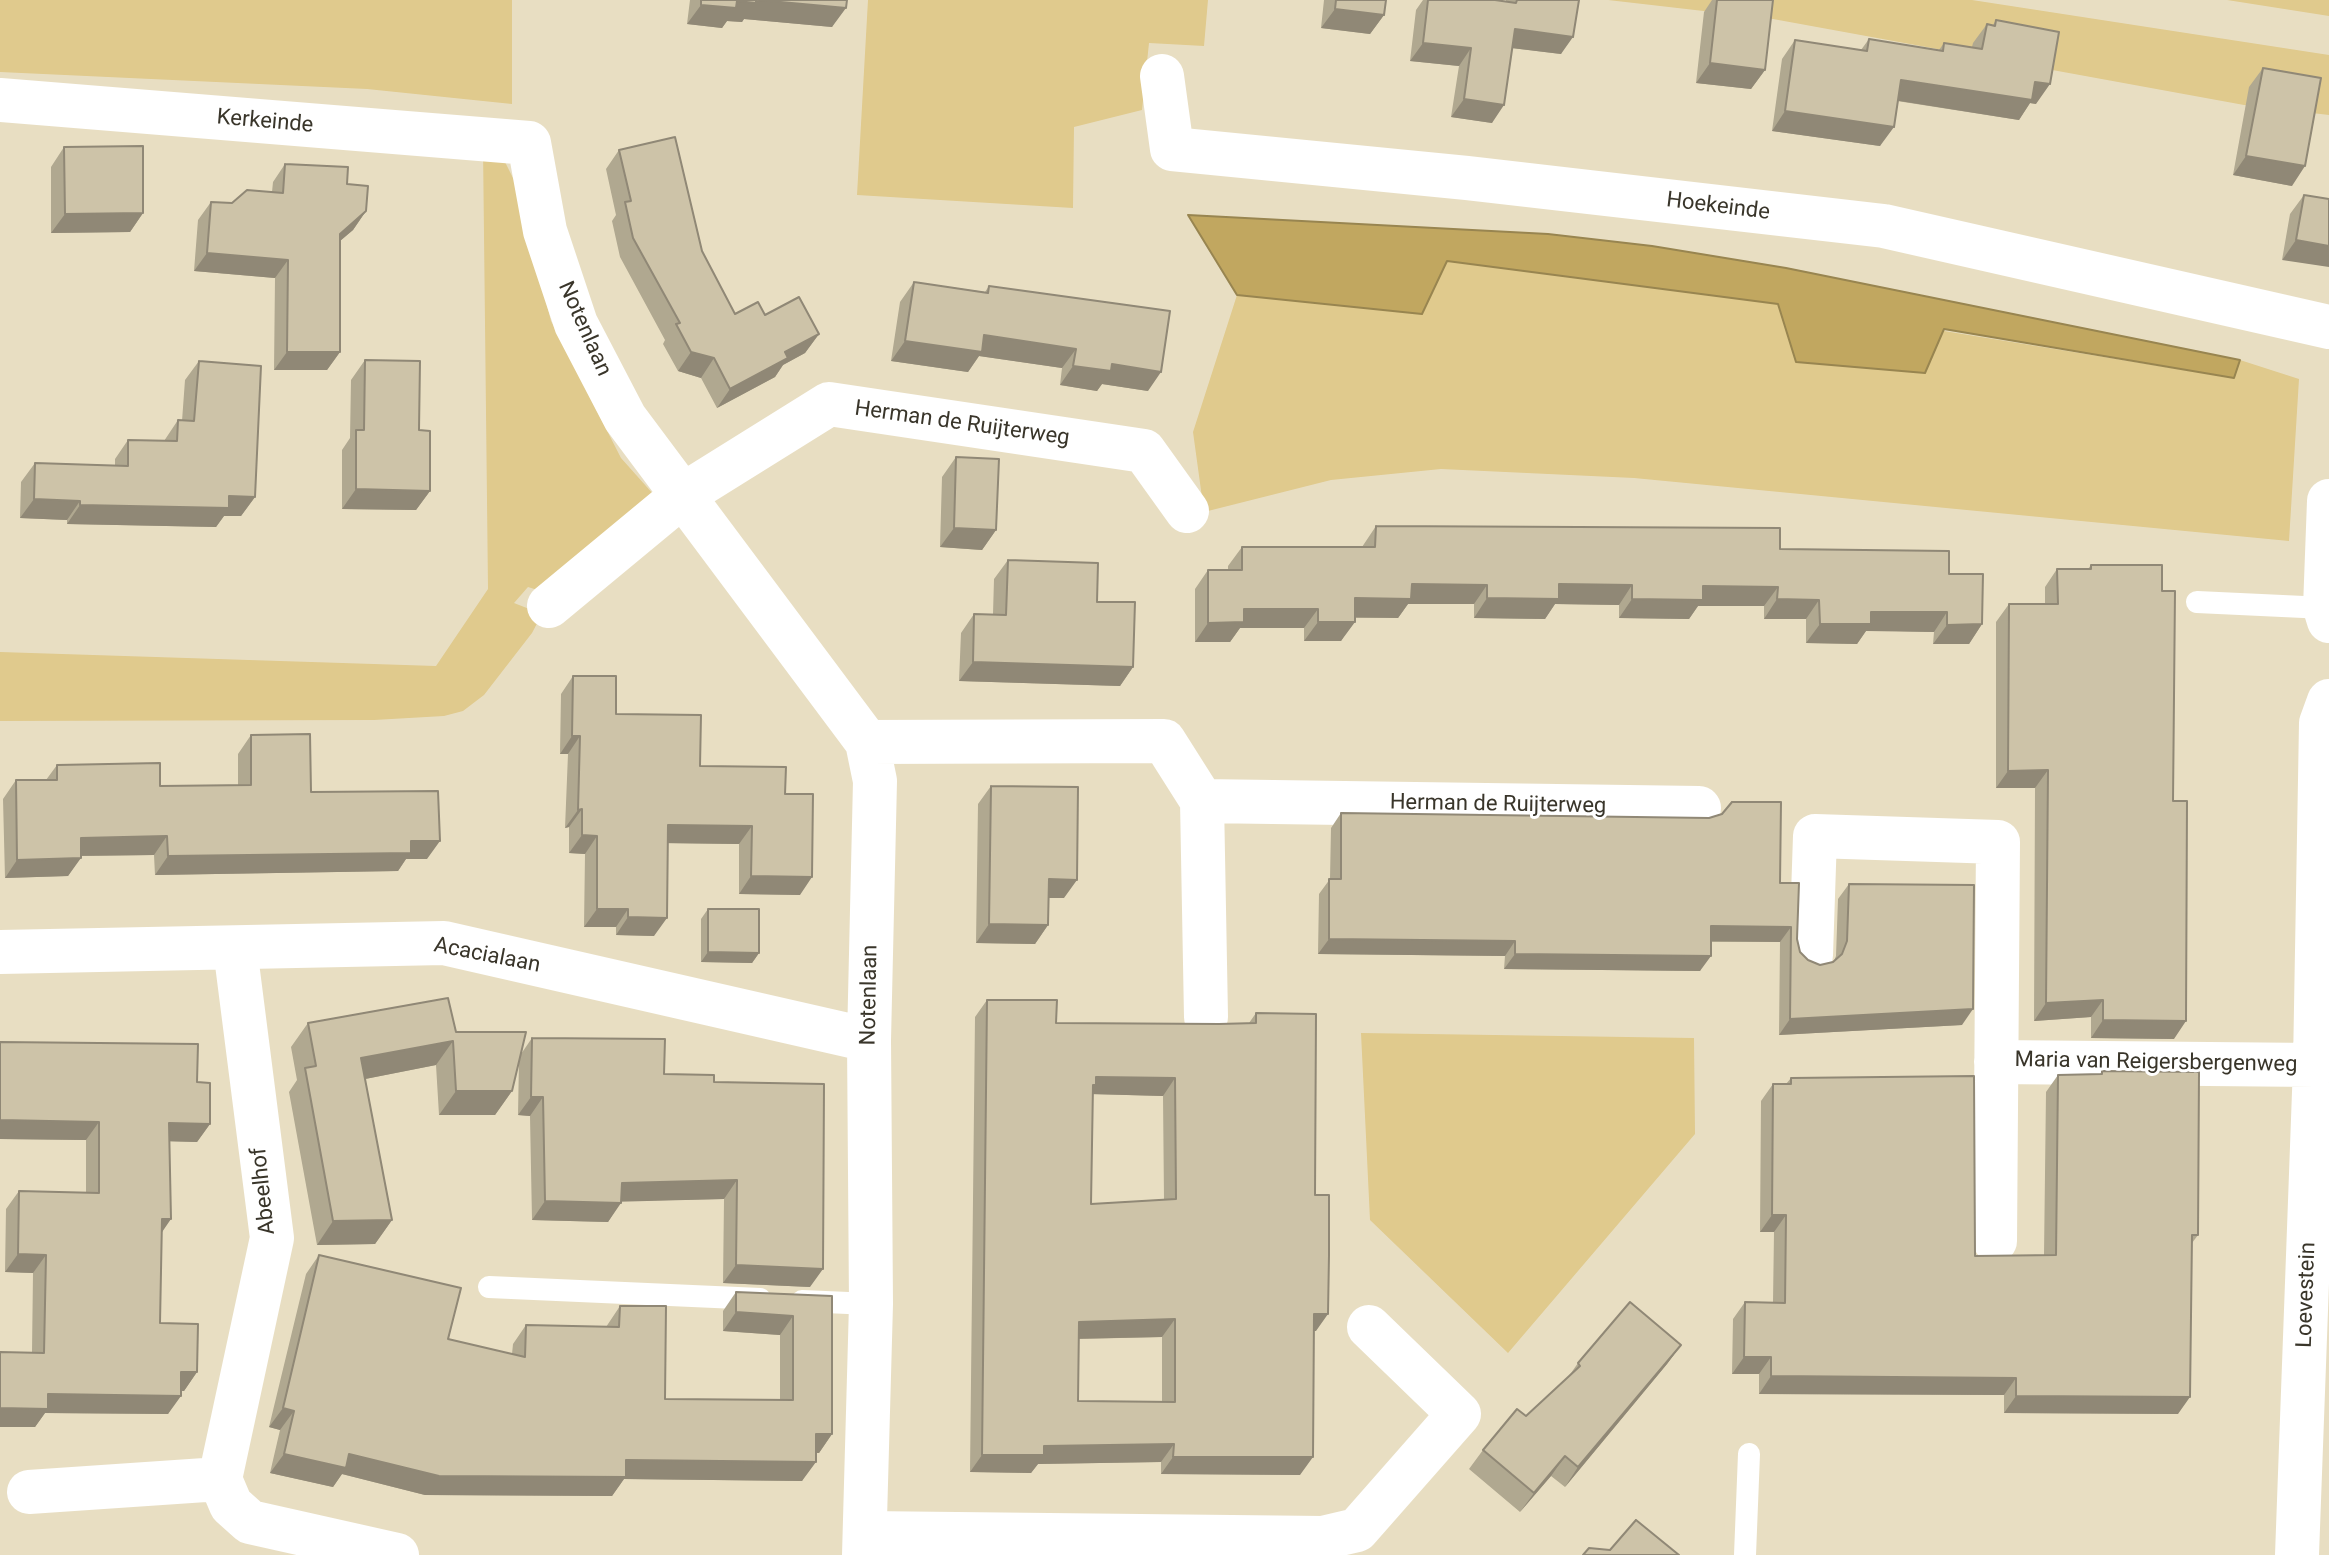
<!DOCTYPE html>
<html>
<head>
<meta charset="utf-8">
<style>
	body { margin:0 }
	canvas { display:block; background:#e8dec2 }
</style>
</head>
<body>
<canvas width="2329" height="1555"></canvas>
<script>
const c = document.querySelector('canvas').getContext('2d');
c.lineJoin = 'round';
function fill(path, color) { c.fillStyle = color; c.fill(path, 'evenodd'); }
const poly = rows => new Path2D(rows.map(r => 'M' + r).join(''));
function trace(path, color, width, dash) { c.strokeStyle = color; c.lineWidth = width; c.lineCap = dash ? 'butt' : 'round'; c.setLineDash(dash || []); c.stroke(path); }
function write(font, color, halo, rows, align = 'center') {
  c.font = font + ' Roboto,sans-serif'; c.lineWidth = 6; c.setLineDash([]); c.textBaseline = 'middle'; c.strokeStyle = halo; c.fillStyle = color; for (const [text, x, y, turn = 0] of rows) {
    c.save(); c.translate(x, y); c.rotate((+turn || 0) * Math.PI / 180); c.textAlign = isNaN(turn) ? turn : align; if (halo) c.strokeText(text, 0, 0); c.fillText(text, 0, 0); c.restore();
  }
}
const green = poly([
	[0,0,512,0,512,104,367,89,0,72],
	[868,0,1208,0,1204,46,1149,43,1142,110,1074,127,1073,208,857,195],
	[1608,0,1972,0,2329,55,2329,115,2244,105,1773,19],
	[2227,0,2329,0,2329,16],
	[483,147,501,154,517,186,551,321,621,458,654,495,550,594,528,587,514,603,542,614,532,633,484,695,463,711,444,716,374,720,0,721,0,652,436,666,488,589],
	[1446,261,1778,304,2233,378,2240,360,2299,379,2289,541,1634,478,1441,469,1331,480,1204,512,1193,432,1237,295,1422,314],
	[1361,1033,1694,1038,1695,1134,1508,1353,1370,1220]
]);
const water = poly([
	[1188,215,1548,234,1652,246,1786,268,2240,360,2234,378,1944,329,1925,373,1796,362,1778,304,1447,261,1422,314,1237,295,1188,215]
]);
const service = poly([
	[2197,602,2325,608],
	[489,1287,760,1299],
	[802,1301,871,1304],
	[1745,1555,1749,1454]
]);
const minor = poly([
	[1162,76,1172,149,1467,178,1884,226,2329,327],
	[0,100,529,143,545,231,576,324,625,418,867,742,875,781,869,1040,871,1304,864,1555],
	[2329,501,2325,608,2329,621],
	[549,606,683,495,829,404,1144,451,1187,511],
	[867,742,1164,741,1202,801,1699,808],
	[1202,801,1206,1017],
	[235,948,272,1238,220,1479,231,1505,250,1522,397,1555],
	[0,952,444,943,869,1040],
	[1811,955,1815,836,1998,842,1995,1241],
	[1996,1062,2315,1065],
	[29,1492,220,1479],
	[865,1533,1323,1538,1357,1530,1459,1414,1369,1327],
	[2297,1555,2315,1065,2321,723,2329,701]
]);
const wall = poly([
	[690,0,847,0,832,27,744,19,742,22,727,21,722,28,687,24],
	[1324,0,1386,0,1384,15,1370,34,1321,28],
	[1423,0,1495,0,1506,1,1506,0,1579,0,1561,54,1512,48,1492,123,1451,117,1459,66,1410,61,1416,10],
	[1712,0,1773,0,1765,70,1751,89,1696,83,1704,12],
	[1996,20,2036,104,2030,103,2019,120,1897,101,1880,146,1772,131,1782,59,1795,40,1861,50,1869,39,1939,50,1944,43,1972,47,1973,43,1987,24,1993,25],
	[2263,68,2292,186,2233,175,2249,87],
	[64,147,143,213,130,232,51,233,51,167],
	[619,150,702,251,735,314,765,315,819,334,805,353,783,365,775,377,717,408,701,378,678,371,663,344,665,340,620,257,612,221,616,215,606,169],
	[285,164,347,184,366,211,353,230,340,241,340,352,327,370,274,370,275,278,194,271,198,220,211,202,232,203,272,192,273,182],
	[2304,195,2329,199,2282,260,2290,214],
	[914,282,985,292,989,286,1148,391,1102,384,1097,391,1060,385,1062,368,979,356,968,372,891,361,900,302],
	[365,360,419,430,430,491,416,510,342,509,342,450,350,438,351,380],
	[199,361,255,497,241,516,224,516,216,527,67,524,67,520,20,518,21,482,35,463,115,466,115,459,128,440,164,441,178,420,182,421,185,380],
	[956,457,996,530,982,550,940,547,942,477],
	[1376,526,1780,549,1949,574,1982,624,1969,644,1933,644,1934,632,1896,631,1866,631,1857,644,1806,643,1806,619,1764,619,1764,606,1698,606,1689,619,1619,618,1619,605,1555,604,1545,619,1474,618,1474,604,1408,604,1398,618,1355,618,1341,641,1304,641,1304,628,1240,628,1230,642,1195,642,1195,589,1208,570,1228,570,1228,566,1242,547,1362,547],
	[1008,560,1097,602,1133,667,1120,686,959,681,961,633,974,614,993,614,994,579],
	[2091,565,2162,591,2173,801,2174,1039,2091,1038,2091,1017,2034,1021,2035,788,1996,788,1996,622,2009,604,2045,604,2045,587,2057,569,2088,569],
	[573,676,616,714,700,766,785,794,800,895,739,894,739,844,668,843,654,936,616,935,616,927,584,927,585,854,569,853,569,827,565,828,568,754,560,754,561,694],
	[251,735,311,792,427,859,406,859,398,871,155,875,154,855,81,856,68,876,5,878,3,799,16,780,46,780,57,765,160,786,238,785,238,754],
	[991,786,1064,898,1049,898,1048,925,1035,944,976,943,978,804],
	[1341,813,1780,883,1800,952,1808,960,1820,965,1834,961,1836,956,1838,899,1849,884,1962,1025,1779,1035,1780,942,1711,942,1700,971,1504,969,1505,956,1318,954,1319,894,1330,879,1331,828],
	[708,909,759,953,752,963,701,962,701,919],
	[987,1000,1056,1023,1219,1024,1249,1023,1256,1013,1315,1195,1316,1331,1314,1331,1300,1475,1161,1474,1161,1462,1038,1464,1031,1473,970,1472,975,1017],
	[1093,1094,1163,1096,1164,1200,1091,1204],
	[1162,1337,1162,1402,1078,1401,1079,1339],
	[308,1023,456,1032,521,1054,532,1038,664,1074,714,1082,810,1287,723,1283,724,1199,621,1201,608,1222,532,1220,530,1116,518,1115,519,1060,512,1091,495,1115,439,1115,436,1065,365,1079,392,1220,375,1244,317,1245,289,1092,297,1080,291,1047],
	[2102,1071,2198,1235,2192,1243,2178,1414,2004,1413,2004,1395,1759,1394,1759,1374,1732,1374,1733,1319,1745,1302,1773,1302,1774,1232,1760,1232,1761,1101,1773,1084,1786,1084,1791,1078,1975,1256,2044,1255,2046,1092,2058,1075,2100,1074],
	[197,1082,210,1124,197,1142,169,1141,162,1232,160,1323,197,1372,184,1391,181,1391,168,1414,45,1413,35,1427,0,1427,0,1352,32,1352,33,1273,5,1272,6,1209,19,1191,86,1193,86,1140,0,1139],
	[319,1255,448,1339,512,1354,513,1344,526,1325,606,1327,620,1306,665,1399,780,1400,780,1335,723,1331,723,1311,736,1292,832,1296,832,1434,819,1453,816,1453,802,1481,624,1479,612,1496,425,1495,342,1474,333,1487,270,1473,280,1430,269,1427,306,1274],
	[1681,1345,1667,1364,1565,1487,1551,1476,1520,1512,1469,1469,1483,1450,1526,1416,1569,1376,1578,1363]
]);
const shadedWall = poly([
	[756,0,846,8,832,27,744,19,742,22,727,21,722,28,687,24,701,5,737,1],
	[1335,9,1384,15,1370,34,1321,28],
	[1515,29,1573,37,1561,54,1503,47],
	[1423,43,1471,48,1459,66,1410,61],
	[1710,63,1765,70,1751,89,1696,83],
	[1901,80,2035,82,2050,84,2036,104,2030,103,2019,120,1887,99],
	[1464,99,1504,105,1492,123,1451,117],
	[1785,111,1894,127,1880,146,1772,131],
	[2246,156,2305,166,2292,186,2233,175],
	[366,211,353,230,327,252,340,234],
	[143,213,130,232,51,233,65,214],
	[2296,240,2329,246,2329,267,2282,260],
	[207,253,288,260,275,278,194,271],
	[819,334,805,353,783,365,775,377,717,408,730,389,785,352],
	[984,335,1076,349,1062,368,979,356,968,372,891,361,905,341],
	[287,352,340,352,327,370,274,370],
	[691,352,714,358,701,378,678,371],
	[1112,364,1161,372,1148,391,1102,384,1097,391,1060,385,1073,366],
	[356,489,430,491,416,510,342,509],
	[229,496,255,497,241,516,224,516,216,527,67,524,80,505],
	[34,499,80,501,67,520,20,518],
	[954,528,996,530,982,550,940,547],
	[1412,584,1487,585,1474,604,1408,604,1398,618,1341,617,1355,598],
	[1559,584,1632,585,1619,605,1555,604,1545,619,1474,618,1487,598],
	[1703,586,1778,587,1764,606,1698,606,1689,619,1619,618,1632,599],
	[1777,599,1819,600,1806,619,1764,619],
	[1244,609,1318,609,1304,628,1240,628,1230,642,1195,642,1208,623],
	[1871,612,1947,612,1934,632,1866,631,1857,644,1806,643,1820,624],
	[1318,622,1355,622,1341,641,1304,641],
	[1982,624,1969,644,1933,644,1947,625],
	[973,662,1133,667,1120,686,959,681],
	[572,736,580,736,568,754,560,754],
	[2048,770,2035,788,1996,788,2008,771],
	[582,809,569,827,565,828,578,810],
	[668,825,752,826,739,844,656,843],
	[582,835,597,836,585,854,569,853],
	[167,836,154,855,68,856,81,838],
	[411,841,440,841,427,859,406,859,398,871,155,875,168,856],
	[81,858,68,876,5,878,17,860],
	[751,876,812,877,800,895,739,894],
	[1049,879,1077,880,1064,898,1036,898],
	[597,909,628,909,616,927,584,927],
	[628,917,667,918,654,936,616,935],
	[989,924,1048,925,1035,944,976,943],
	[1711,926,1791,927,1780,942,1701,941],
	[1329,939,1515,941,1505,956,1318,954],
	[708,952,759,953,752,963,701,962],
	[1515,954,1711,956,1700,971,1504,969],
	[2103,1000,2091,1017,2034,1021,2046,1003],
	[1973,1009,1962,1025,1779,1035,1790,1019],
	[2103,1020,2186,1021,2174,1039,2091,1038],
	[453,1041,436,1065,345,1083,361,1058],
	[1096,1077,1175,1078,1163,1096,1089,1094],
	[456,1091,512,1091,495,1115,439,1115],
	[531,1097,543,1097,530,1116,518,1115],
	[0,1120,99,1122,86,1140,0,1139],
	[169,1123,210,1124,197,1142,156,1141],
	[737,1180,724,1199,609,1202,622,1183],
	[545,1201,621,1203,608,1222,532,1220],
	[1772,1215,1786,1215,1774,1232,1760,1232],
	[162,1219,171,1219,158,1238],
	[392,1220,375,1244,317,1245,333,1221],
	[18,1254,46,1255,33,1273,5,1272],
	[736,1265,823,1269,810,1287,723,1283],
	[736,1312,793,1316,780,1335,723,1331],
	[1314,1314,1328,1314,1316,1331,1302,1331],
	[1175,1319,1162,1337,1066,1339,1079,1322],
	[1681,1345,1667,1364,1565,1487,1578,1467],
	[1744,1357,1771,1357,1759,1374,1732,1374],
	[181,1372,197,1372,184,1391,168,1390],
	[1771,1376,2016,1378,2004,1395,1759,1394],
	[48,1394,181,1396,168,1414,45,1413,35,1427,0,1427,0,1408],
	[2016,1396,2190,1397,2178,1414,2004,1413],
	[283,1408,294,1411,280,1430,269,1427],
	[816,1434,832,1434,819,1453,803,1453],
	[1174,1444,1161,1462,1038,1464,1031,1473,970,1472,982,1455,1044,1446],
	[284,1454,349,1454,626,1460,816,1462,802,1481,624,1479,612,1496,425,1495,342,1474,333,1487,270,1473],
	[1565,1456,1551,1476,1520,1512,1534,1493],
	[1173,1457,1313,1457,1300,1475,1161,1474]
]);
const building = poly([
	[701,0,756,0,756,3,737,1,736,8,701,5,701,0],
	[759,0,847,0,846,8,759,0],
	[1336,0,1386,0,1384,15,1335,9,1336,0],
	[1428,0,1495,0,1516,3,1517,0,1579,0,1573,37,1515,29,1504,105,1464,99,1471,48,1423,43,1428,0],
	[1717,0,1773,0,1765,70,1710,63,1717,0],
	[1996,20,2059,32,2050,84,2035,82,2032,100,1901,80,1894,127,1785,111,1795,40,1867,51,1869,39,1943,51,1944,43,1982,49,1987,24,1995,26,1996,20],
	[2263,68,2321,78,2305,166,2246,156,2263,68],
	[675,137,702,251,735,314,758,302,765,315,799,297,819,334,785,352,788,358,730,389,714,358,691,352,676,324,680,323,633,238,625,202,631,201,619,150,675,137],
	[143,146,143,213,65,214,64,147,143,146],
	[285,164,348,167,347,184,368,186,366,211,340,234,340,352,287,352,288,260,207,253,211,202,232,203,247,190,283,193,285,164],
	[2304,195,2329,199,2329,246,2296,240,2304,195],
	[914,282,988,293,989,286,1170,311,1161,372,1112,364,1111,371,1073,366,1076,349,984,335,982,352,905,341,914,282],
	[365,360,420,361,419,430,430,431,430,491,356,489,356,430,364,430,365,360],
	[199,361,261,366,255,497,229,496,229,508,80,505,80,501,34,499,35,463,128,466,128,440,177,441,178,420,194,421,199,361],
	[956,457,999,459,996,530,954,528,956,457],
	[1376,526,1780,528,1780,549,1949,551,1949,574,1983,574,1982,624,1947,625,1947,612,1871,612,1871,624,1820,624,1819,600,1777,599,1778,587,1703,586,1703,600,1632,599,1632,585,1559,584,1559,599,1487,598,1487,585,1412,584,1411,599,1355,598,1355,622,1318,622,1318,609,1244,609,1244,622,1208,623,1208,570,1242,570,1242,547,1375,547,1376,526],
	[1008,560,1098,563,1097,602,1135,602,1133,667,973,662,974,614,1006,615,1008,560],
	[2091,565,2162,565,2162,591,2175,591,2173,801,2187,801,2186,1021,2103,1020,2103,1000,2046,1003,2048,770,2008,771,2009,604,2058,604,2057,569,2091,569,2091,565],
	[573,676,616,676,616,714,701,715,700,766,786,767,785,794,813,794,812,877,751,876,752,826,668,825,667,918,628,917,628,909,597,909,597,836,582,835,582,809,578,810,580,736,572,736,573,676],
	[310,734,311,792,438,791,440,841,411,841,411,853,168,856,167,836,81,838,81,858,17,860,16,780,57,780,57,765,160,763,160,786,251,785,251,735,310,734],
	[991,786,1078,787,1077,880,1049,879,1048,925,989,924,991,786],
	[1732,802,1781,802,1780,883,1799,883,1797,939,1800,952,1808,960,1820,965,1833,962,1842,954,1847,941,1849,884,1974,885,1973,1009,1790,1019,1791,927,1711,926,1711,956,1515,954,1515,941,1329,939,1329,879,1341,879,1341,813,1709,818,1722,814,1732,802],
	[708,909,759,909,759,953,708,952,708,909],
	[448,998,456,1032,526,1032,512,1091,456,1091,453,1041,361,1058,392,1220,333,1221,305,1068,316,1066,308,1023,448,998],
	[987,1000,1057,1000,1056,1023,1219,1024,1256,1023,1256,1013,1316,1014,1315,1195,1329,1195,1329,1255,1328,1314,1314,1314,1313,1457,1173,1457,1174,1444,1044,1446,1044,1455,982,1455,987,1000],
	[1096,1077,1175,1078,1176,1199,1091,1204,1093,1085,1096,1085,1096,1077],
	[1175,1319,1175,1402,1078,1401,1079,1322,1175,1319],
	[532,1038,665,1039,664,1074,714,1075,714,1082,824,1084,823,1269,736,1265,737,1180,622,1183,621,1203,545,1201,543,1097,531,1097,532,1038],
	[0,1042,198,1044,197,1082,210,1083,210,1124,169,1123,171,1219,162,1219,160,1323,198,1324,197,1372,181,1372,181,1396,48,1394,48,1409,0,1408,0,1352,44,1353,46,1255,18,1254,19,1191,99,1193,99,1122,0,1120,0,1042],
	[2102,1071,2199,1072,2198,1235,2192,1235,2190,1397,2016,1396,2016,1378,1771,1376,1771,1357,1744,1357,1745,1302,1785,1303,1786,1215,1772,1215,1773,1084,1791,1084,1791,1078,1974,1076,1975,1256,2056,1255,2058,1075,2102,1074,2102,1071],
	[319,1255,461,1288,448,1339,525,1357,526,1325,619,1327,620,1306,666,1306,665,1399,793,1400,793,1316,736,1312,736,1292,832,1296,832,1434,816,1434,816,1462,626,1460,626,1477,439,1476,349,1454,346,1468,284,1454,294,1411,283,1408,319,1255],
	[1630,1302,1681,1345,1578,1467,1565,1456,1534,1493,1483,1450,1517,1409,1526,1416,1580,1366,1578,1363,1630,1302],
	[1636,1520,1679,1555,1583,1555,1589,1548,1610,1550,1636,1520]
]);
const streetNames = [
	["Kerkeinde",265,122,5],
	["Hoekeinde",1718,207,7],
	["Notenlaan",584,329,66],
	["Herman de Ruijterweg",962,424,8],
	["Herman de Ruijterweg",1498,805,1],
	["Acacialaan",487,956,11],
	["Notenlaan",870,995,-89],
	["Maria van Reigersbergenweg",2156,1063,1],
	["Abeelhof",264,1191,-96],
	["Loevestein",2307,1295,-88]
];
fill(green, '#e0ca8d');
fill(water, '#c1a760');
trace(water, '#988550', 2);
trace(service, '#fff', 22);
trace(minor, '#fff', 44);
fill(wall, '#b0a890');
fill(shadedWall, '#908876');
fill(building, '#cdc3a8');
trace(building, '#908876', 2);
write('22px', '#39352a', '#fff', streetNames);
</script>
</body>
</html>
